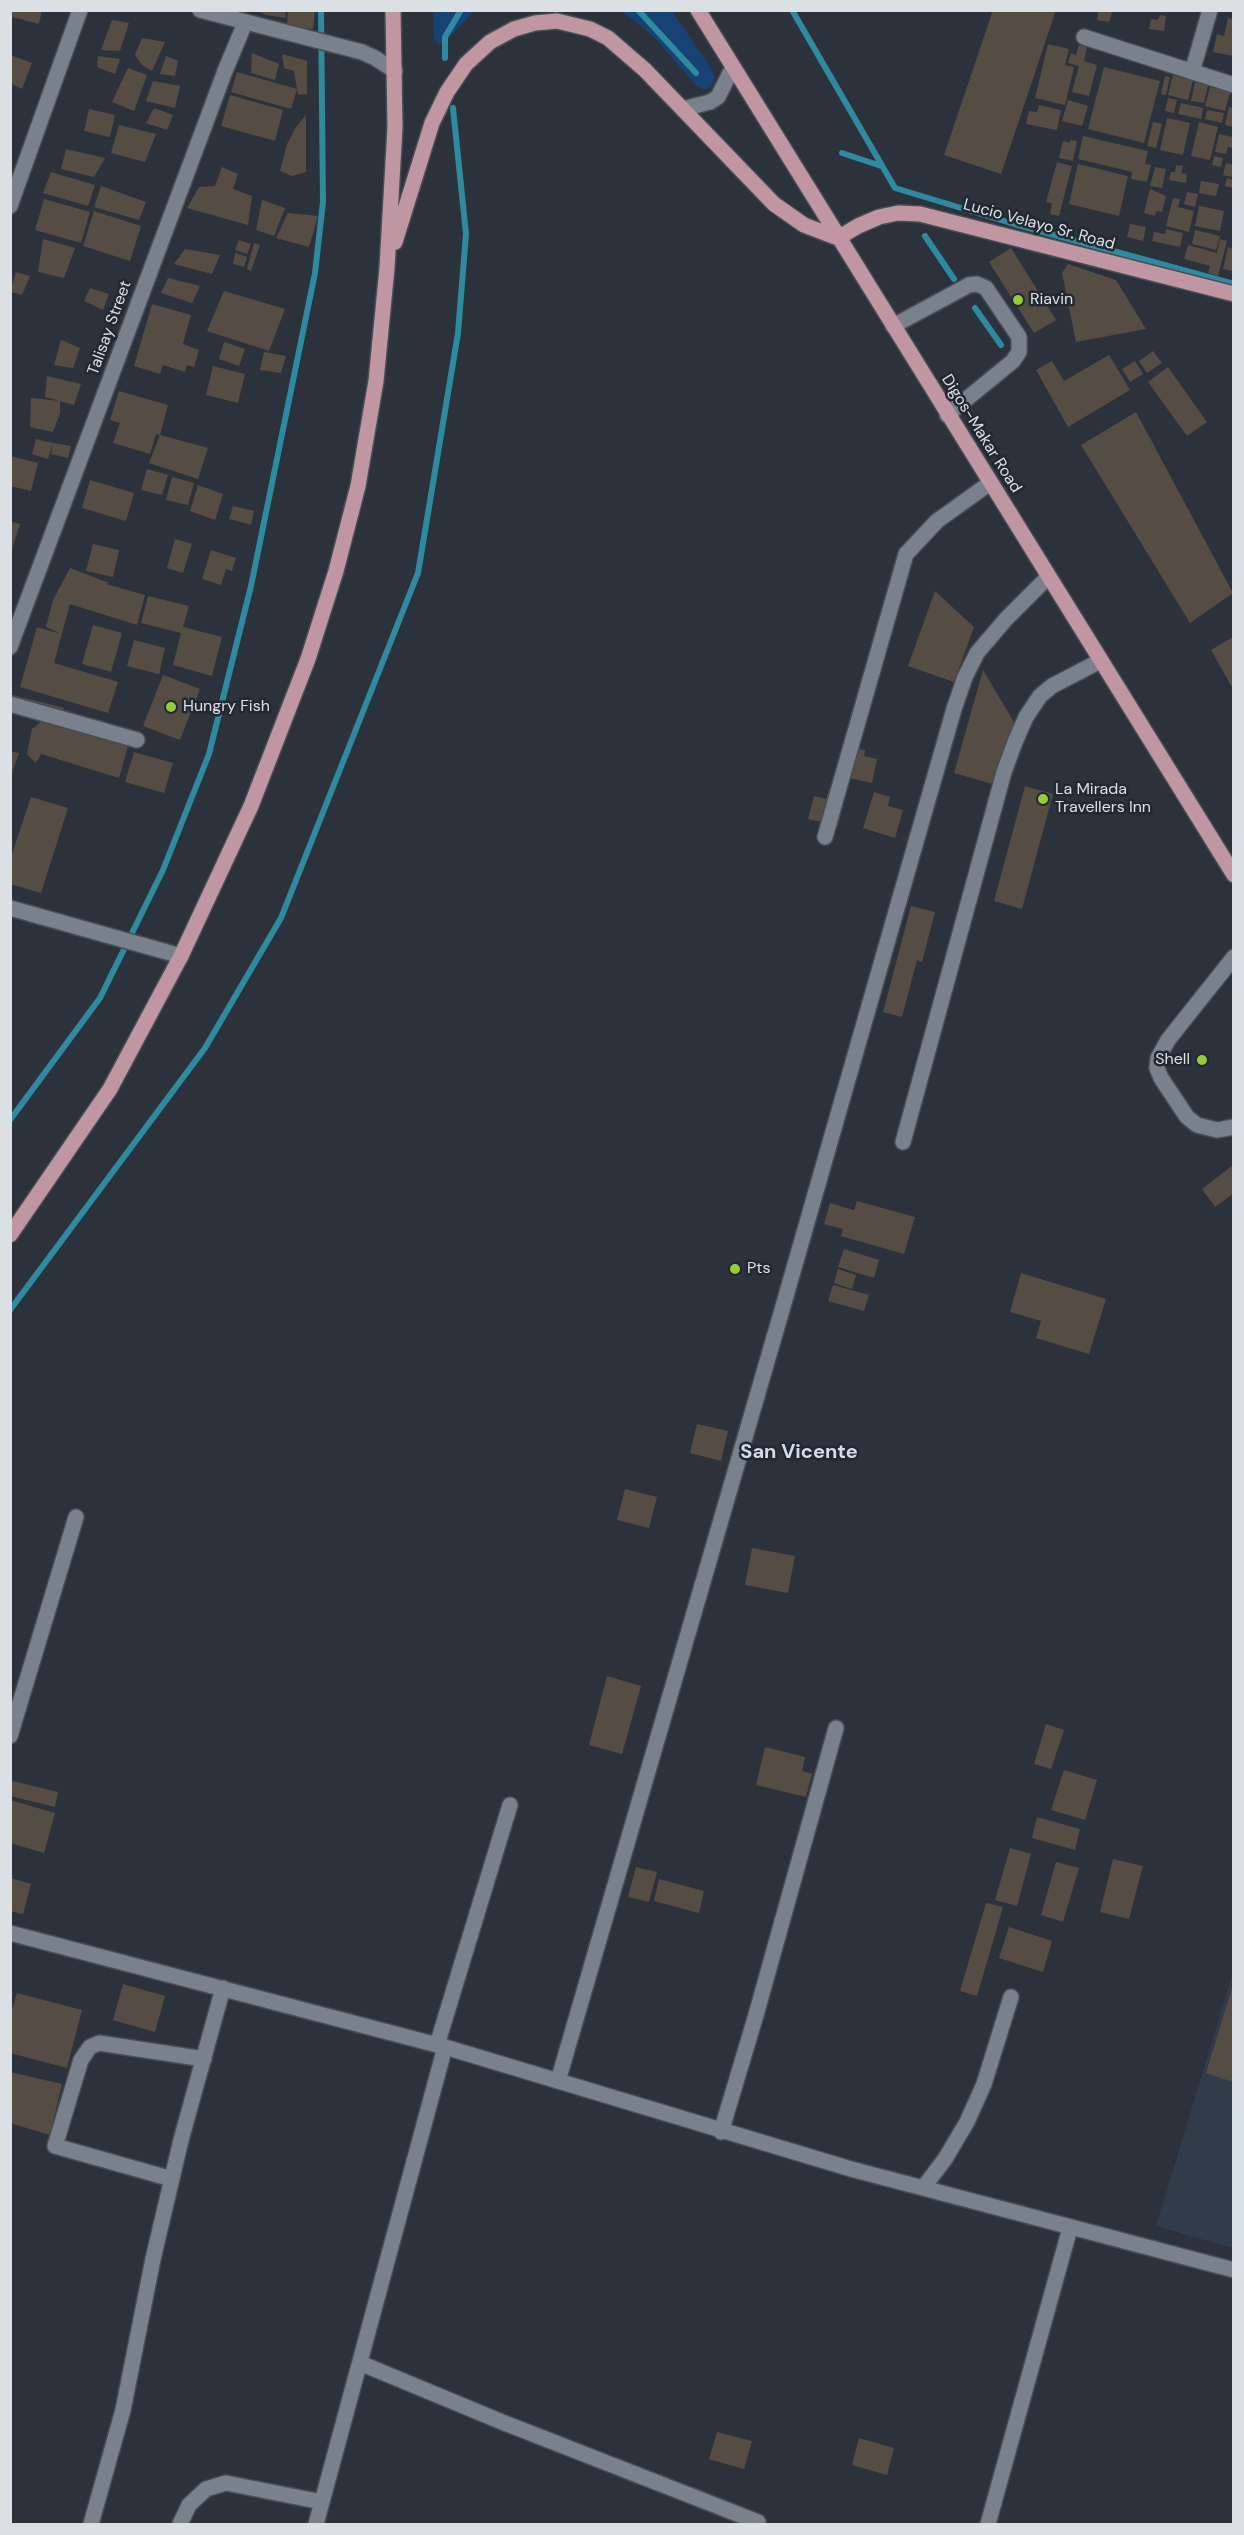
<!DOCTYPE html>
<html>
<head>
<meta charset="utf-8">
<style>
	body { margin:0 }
	#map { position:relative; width:1244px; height:2535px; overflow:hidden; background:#2b323b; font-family:"DM Sans",sans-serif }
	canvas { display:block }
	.frame { position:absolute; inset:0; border:12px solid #dbe0e5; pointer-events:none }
</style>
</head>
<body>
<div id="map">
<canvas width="1244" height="2535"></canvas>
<div class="frame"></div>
</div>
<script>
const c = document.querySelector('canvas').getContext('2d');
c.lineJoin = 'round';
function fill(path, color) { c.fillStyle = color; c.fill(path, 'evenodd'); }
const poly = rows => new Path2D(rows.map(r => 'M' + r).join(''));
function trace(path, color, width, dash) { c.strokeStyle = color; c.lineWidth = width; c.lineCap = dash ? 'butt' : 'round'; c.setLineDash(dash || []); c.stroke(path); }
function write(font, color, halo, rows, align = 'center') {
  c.font = font + ' "DM Sans",sans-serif'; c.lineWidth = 5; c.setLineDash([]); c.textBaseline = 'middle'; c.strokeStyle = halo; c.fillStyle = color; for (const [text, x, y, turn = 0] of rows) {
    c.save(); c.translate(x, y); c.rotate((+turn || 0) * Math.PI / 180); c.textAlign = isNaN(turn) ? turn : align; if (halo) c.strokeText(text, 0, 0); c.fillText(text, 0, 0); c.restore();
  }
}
const built = poly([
	[1233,1972,1233,2248,1156,2226]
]);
const green = poly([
	[433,11,433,10,474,11,443,44,439,44,434,39],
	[621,11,672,11,713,71,715,77,711,87,704,90,696,85,651,34]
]);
const stream = poly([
	[638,10,696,73],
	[792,10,895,188,1014,224,1234,284],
	[445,58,445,37,461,10],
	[842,153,881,166],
	[925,236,954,279],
	[975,308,1001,345],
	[10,1120,100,998,163,870,209,754,251,586,315,273,323,202,321,10],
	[10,1310,205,1048,281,918,418,573,458,333,466,234,453,108]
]);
const building = poly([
	[13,10,42,10,39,24,12,17],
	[256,10,285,10,286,18,266,15],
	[288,10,315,10,313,29,287,26],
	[993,10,1056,10,1001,174,944,155],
	[1099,10,1112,12,1109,22,1097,20],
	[1160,15,1166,16,1164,31,1149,29,1151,19,1158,20],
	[1228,18,1233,19,1233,56,1213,52,1217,34,1224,36],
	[112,20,129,23,120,51,101,50],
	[142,38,165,42,152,71,142,65,135,55],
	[1048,44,1069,49,1065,65,1074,67,1065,105,1035,98],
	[1079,45,1087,47,1084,61,1097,65,1089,96,1072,92,1079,66,1068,63,1071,53,1076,55],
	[252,53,279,64,275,80,251,73],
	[282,54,307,61,307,94,298,95,294,71,284,68],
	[10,55,32,63,22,89,10,83],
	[98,56,120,59,115,74,97,67],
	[166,56,178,61,175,76,160,74],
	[1104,67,1160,81,1144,143,1088,129],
	[128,68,147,75,134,111,112,102],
	[237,72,297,89,291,109,231,92],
	[1173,75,1193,80,1188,100,1168,95],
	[1165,76,1170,77,1166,95,1161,94],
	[153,81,180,86,175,108,146,101],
	[1195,82,1208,85,1204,103,1191,101],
	[1210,87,1230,92,1225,111,1205,106],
	[230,95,283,110,275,141,221,126],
	[1168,98,1177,100,1174,113,1165,111],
	[1068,100,1088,106,1082,126,1062,121],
	[1181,103,1203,108,1201,119,1178,114],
	[1039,105,1061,110,1057,130,1026,124,1029,111,1037,112],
	[1229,107,1233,108,1233,127,1225,125],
	[154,108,173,115,167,130,146,123],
	[89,109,115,115,110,137,84,131],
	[1207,110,1224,113,1222,123,1205,119],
	[306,115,306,172,292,176,280,171,287,144,296,127],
	[1167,118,1190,123,1183,155,1160,150],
	[1153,122,1162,124,1156,148,1147,146],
	[1199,122,1218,127,1210,160,1191,156],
	[119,125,156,134,145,162,111,153],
	[1219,134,1233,137,1233,148,1228,147,1226,154,1215,152],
	[1083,136,1148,151,1145,164,1151,165,1147,182,1131,179,1132,172,1078,159],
	[1070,140,1077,141,1073,161,1059,158,1063,141,1070,143],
	[66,149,105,158,94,177,61,169],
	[1214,156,1223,158,1221,167,1212,165],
	[1057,162,1072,166,1059,216,1050,214,1052,203,1046,202],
	[1226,163,1233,165,1233,177,1223,175],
	[1078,164,1128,176,1119,216,1069,204],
	[1176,165,1183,166,1181,173,1187,174,1186,183,1169,180,1171,172,1175,172],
	[222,167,238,174,233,189,252,196,248,225,187,208,199,187,215,186],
	[1155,167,1166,169,1162,188,1150,186],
	[51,172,95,185,88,206,43,193],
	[1227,178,1233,180,1233,188,1225,186],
	[1201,181,1219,184,1216,196,1199,193],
	[101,186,146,202,139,220,94,207],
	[1150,189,1166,196,1162,212,1156,211,1155,216,1144,213],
	[1187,192,1198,194,1195,207,1184,204],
	[1173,198,1180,199,1178,207,1194,211,1189,232,1166,226],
	[44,199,90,212,81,243,35,230],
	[262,200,285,208,274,236,256,230],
	[1199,206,1224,211,1220,231,1195,226],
	[94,211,141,226,130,261,83,246],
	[288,213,318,216,309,247,276,238],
	[1130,224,1146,227,1143,241,1127,237],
	[1166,229,1183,233,1180,247,1152,241,1154,232,1165,234],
	[1195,230,1220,236,1216,250,1192,244],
	[43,239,75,248,64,278,38,272],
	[1220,239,1227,241,1218,276,1208,273,1210,266,1184,259,1188,245,1217,253],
	[239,240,251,244,247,254,235,250],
	[254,243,260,245,251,271,247,269],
	[1228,247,1233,249,1233,271,1223,269],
	[1011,248,1056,320,1034,333,989,262],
	[185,249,220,255,212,274,174,264],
	[235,253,247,257,244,267,233,264],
	[1068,264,1116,280,1146,329,1076,342,1062,273],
	[16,272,30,276,22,295,10,292],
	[168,278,200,286,192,303,161,293],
	[90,288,109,294,103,310,84,301],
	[224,291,285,309,269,351,207,331],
	[152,304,191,315,183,344,199,350,194,367,187,365,185,372,163,365,160,374,134,366],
	[61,340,80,348,73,368,54,365],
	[224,342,245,349,239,366,219,359],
	[1153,351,1162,363,1147,373,1139,361],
	[264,352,286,356,281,373,260,370],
	[1109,355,1130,390,1068,427,1036,370,1052,361,1064,381],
	[1135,361,1143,374,1130,382,1122,369],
	[213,366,245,374,238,403,206,395],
	[1168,367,1207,422,1187,436,1148,382],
	[47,376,81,384,74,405,45,397],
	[119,391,168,405,160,435,156,434,150,454,113,443,120,423,110,420],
	[31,398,60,401,60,413,53,432,30,427],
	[1136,412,1233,593,1190,623,1081,445],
	[160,435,208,448,198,479,149,463],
	[36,439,53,443,48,459,32,454],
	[53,443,71,446,68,458,51,454],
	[10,456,38,463,31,491,10,486],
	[147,469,168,475,162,495,141,490],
	[172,477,194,483,188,505,166,500],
	[90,480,134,493,126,521,82,508],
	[198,485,223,494,215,520,190,511],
	[233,506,254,511,251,525,229,519],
	[10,521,20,524,11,552,10,552],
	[175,539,192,544,183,573,167,568],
	[93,544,119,550,113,577,86,571],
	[211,550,236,558,232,571,226,569,221,585,202,579],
	[70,568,109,583,106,584,145,595,137,625,70,604,54,663,118,682,108,713,20,687,37,627,61,634,46,627,53,600],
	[935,591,974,627,954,682,908,666],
	[148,596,189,606,183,627,222,637,212,676,173,665,181,633,141,623],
	[93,625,122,633,111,672,82,664],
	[1233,637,1233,689,1211,650],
	[134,640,165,648,159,674,127,666],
	[983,670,1014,722,996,785,954,773],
	[163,675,200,689,180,740,143,726],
	[12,695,64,708,61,723,10,712],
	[42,721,61,723,83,732,128,746,119,778,41,754,36,763,27,754,32,729],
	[845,747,865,750,864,756,877,759,872,783,840,776],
	[10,751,19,753,11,775,10,775],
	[134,752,173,763,164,793,125,782],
	[1025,786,1053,794,1022,909,994,901],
	[829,789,846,794,838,826,808,819,814,796,826,799],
	[874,792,890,797,888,806,903,810,895,838,863,828],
	[31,797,68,808,41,893,10,884,10,860],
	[911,906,935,912,922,962,917,960,902,1017,883,1012],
	[1233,1165,1233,1194,1215,1207,1202,1189],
	[857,1201,915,1217,904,1254,841,1236,843,1229,824,1224,830,1203,854,1210],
	[844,1249,879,1260,874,1278,838,1267],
	[838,1269,856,1275,852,1289,834,1283],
	[1021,1273,1106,1299,1089,1354,1036,1338,1041,1321,1010,1312],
	[833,1285,869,1295,864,1311,828,1301],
	[697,1424,728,1431,721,1461,690,1453],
	[625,1489,657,1497,649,1528,617,1520],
	[752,1548,795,1556,788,1593,745,1585],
	[607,1676,641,1686,622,1754,589,1745],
	[1046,1724,1064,1730,1051,1769,1034,1764],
	[765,1747,805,1757,802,1771,812,1774,806,1797,756,1785],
	[1064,1770,1097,1780,1085,1820,1051,1810],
	[12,1781,58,1792,55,1807,10,1796],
	[10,1800,55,1813,44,1853,10,1843],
	[1037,1817,1080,1829,1075,1850,1032,1838],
	[1010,1848,1031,1854,1017,1906,995,1900],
	[1113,1859,1143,1866,1129,1919,1100,1912],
	[1056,1862,1079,1868,1063,1922,1041,1915],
	[636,1867,657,1872,649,1902,628,1897],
	[10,1878,31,1884,23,1914,10,1911],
	[659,1879,704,1891,699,1913,654,1901],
	[986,1903,1003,1907,977,1996,960,1991],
	[1009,1927,1052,1941,1043,1972,999,1958],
	[123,1984,165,1996,155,2032,113,2020],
	[1233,1985,1233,2082,1206,2073],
	[17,1993,82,2010,67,2068,10,2053,10,2015],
	[10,2072,62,2084,50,2135,10,2123],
	[717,2432,752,2441,744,2469,709,2459],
	[859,2438,894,2448,887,2475,852,2465]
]);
const minor = poly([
	[200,10,362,52,375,58,395,71],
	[1084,37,1234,85],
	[1192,72,1210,10],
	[683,109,710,102,718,97,733,67],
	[10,206,80,10],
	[893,326,969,285,977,284,986,288,1019,337,1019,352,1013,361,947,415],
	[10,647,225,71,245,23],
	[10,704,137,740],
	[825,837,906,554,937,521,990,483],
	[10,908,181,956],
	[1234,957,1168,1040,1158,1058,1157,1068,1161,1078,1187,1117,1197,1125,1217,1130,1234,1127],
	[903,1142,1004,772,1015,742,1026,717,1040,696,1052,686,1100,661],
	[10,1736,76,1517],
	[10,1933,445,2047,851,2169,1234,2270],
	[437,2045,510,1805],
	[558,2081,782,1310,954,709,965,677,977,653,1006,619,1048,577],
	[721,2132,756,2015,836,1728],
	[172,2179,55,2146,81,2060,90,2047,99,2043,204,2059],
	[923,2188,945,2159,967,2122,984,2084,1011,1997],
	[360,2363,502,2422,758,2522],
	[91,2524,123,2410,153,2259,181,2140,223,1988],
	[180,2524,189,2505,206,2489,226,2483,322,2502],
	[316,2524,445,2047],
	[988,2524,1070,2228]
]);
const major = poly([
	[698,10,1234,875],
	[838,238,858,226,879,217,898,213,920,214,1234,294],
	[395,242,432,123,447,92,466,64,490,42,514,29,535,23,557,21,590,29,608,38,645,70,774,204,804,225,838,238],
	[10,1235,110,1089,181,956,251,806,308,659,336,571,358,486,376,381,387,268,395,127,393,10]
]);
const markers = [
	[1018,300,6,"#96cc3a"],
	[171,707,6,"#96cc3a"],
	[1043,799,6,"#96cc3a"],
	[1202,1060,6,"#96cc3a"],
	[735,1269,6,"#96cc3a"]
];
const streetNames = [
	["Lucio Velayo Sr. Road",1039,225,15],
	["Talisay Street",110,328,-70],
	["Digos-Makar Road",981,434,58]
];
const poiNames = [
	["Riavin",1030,300],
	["Hungry Fish",183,707],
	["La Mirada",1055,790],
	["Travellers Inn",1055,808],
	["Shell",1190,1060,"right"],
	["Pts",747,1269]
];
const quarterNames = [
	["San Vicente",799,1453]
];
fill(built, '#313c4a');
fill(green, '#164374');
trace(stream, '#2f899f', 6);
fill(building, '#554d44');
trace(minor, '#484d55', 18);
trace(major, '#484d55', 18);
trace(minor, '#79828c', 15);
trace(major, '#c096a2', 15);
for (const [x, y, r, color] of markers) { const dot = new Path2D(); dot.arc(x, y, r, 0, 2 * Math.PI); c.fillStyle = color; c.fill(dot); trace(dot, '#212831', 2); }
write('16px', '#dbe0e5', '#212831', streetNames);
write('16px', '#dbe0e5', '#212831', poiNames, 'left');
write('bold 20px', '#d3dce7', '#212831', quarterNames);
</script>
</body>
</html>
